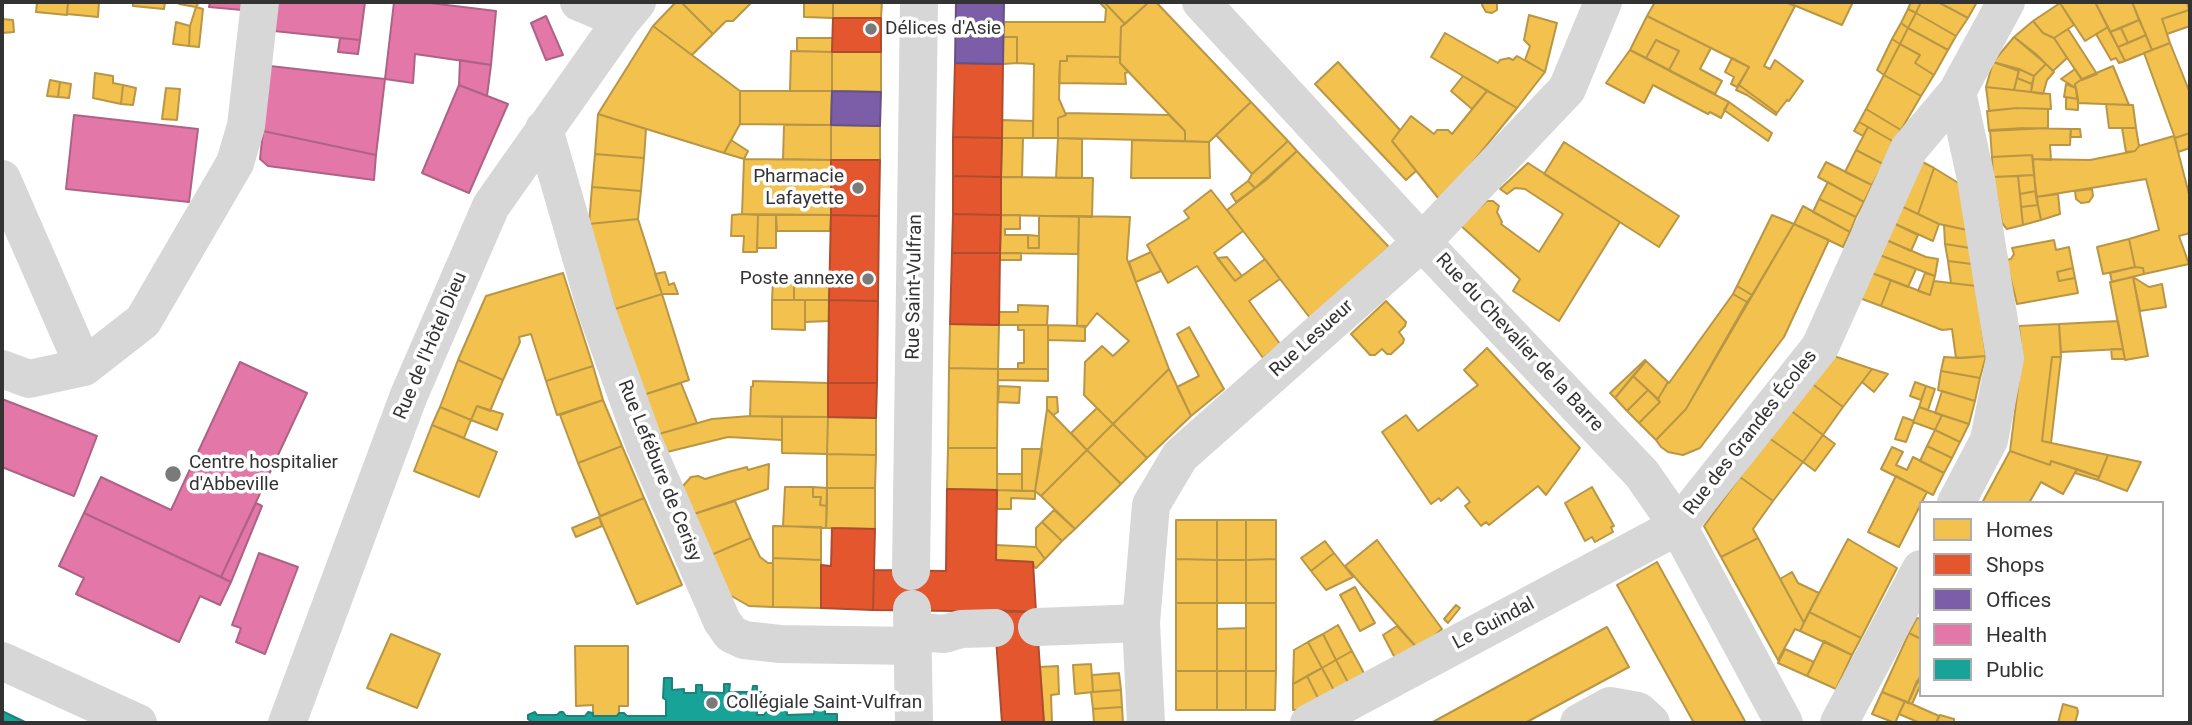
<!DOCTYPE html>
<html>
<head>
<meta charset="utf-8">
<style>
	body { margin:0 }
	#map { position:relative; width:2192px; height:725px; overflow:hidden; background:#fff; font-family:Roboto,sans-serif }
	canvas { display:block }
	.frame { position:absolute; inset:0; border:4px solid #333; pointer-events:none }
	.legend { position:absolute; left:1919px; top:501px; width:245px; height:196px; box-sizing:border-box; background:#fff; border:2px solid #adadad; margin:0; padding:9px 12px; list-style:none; font-size:21px; color:#333 }
	.legend li { display:flex; align-items:center; gap:14px; height:35px }
	.legend b { width:35px; border:2px solid #adadad }
</style>
</head>
<body>
<div id="map">
<canvas width="2192" height="725"></canvas>
<div class="frame"></div>
<ul class="legend">
<li><b style="height:19px;background:#f2c14e"></b>Homes</li>
<li><b style="height:19px;background:#e4572e"></b>Shops</li>
<li><b style="height:19px;background:#7b5ea7"></b>Offices</li>
<li><b style="height:19px;background:#e377a8"></b>Health</li>
<li><b style="height:19px;background:#17a398"></b>Public</li>
</ul>
</div>
<script>
const c = document.querySelector('canvas').getContext('2d');
c.lineJoin = 'round';
function fill(path, color) { c.fillStyle = color; c.fill(path, 'evenodd'); }
const poly = rows => new Path2D(rows.map(r => 'M' + r).join(''));
function trace(path, color, width, dash) { c.strokeStyle = color; c.lineWidth = width; c.lineCap = dash ? 'butt' : 'round'; c.setLineDash(dash || []); c.stroke(path); }
function write(font, color, halo, rows, align = 'center') {
  c.font = font + ' Roboto,sans-serif'; c.lineWidth = 7; c.setLineDash([]); c.textBaseline = 'middle'; c.strokeStyle = halo; c.fillStyle = color; for (const [text, x, y, turn = 0] of rows) {
    c.save(); c.translate(x, y); c.rotate((+turn || 0) * Math.PI / 180); c.textAlign = isNaN(turn) ? turn : align; if (halo) c.strokeText(text, 0, 0); c.fillText(text, 0, 0); c.restore();
  }
}
const homes = poly([
	[37,2,68,2,67,15,36,12,37,2],
	[68,2,99,2,98,17,67,14,68,2],
	[133,2,165,2,164,9,133,6,133,2],
	[179,2,199,2,196,7,179,4,179,2],
	[676,2,681,2,713,34,692,55,653,26,676,2],
	[681,2,752,2,733,21,726,21,713,34,681,2],
	[804,2,833,2,833,18,804,17,804,2],
	[833,2,882,2,881,18,833,18,833,2],
	[1099,2,1104,2,1125,24,1121,27,1120,57,1067,56,1067,61,1060,61,1059,99,1066,115,1058,118,1058,138,1033,138,1034,64,1017,63,1017,37,1003,37,1004,22,1105,22,1106,9,1099,2],
	[1104,2,1149,2,1125,24,1104,2],
	[1149,2,1156,2,1251,102,1209,142,1185,141,1185,131,1120,63,1121,27,1149,2],
	[1483,2,1497,2,1497,10,1492,13,1486,12,1482,5,1483,2],
	[1655,2,1785,2,1795,6,1764,66,1770,69,1775,60,1803,81,1789,101,1787,100,1777,113,1739,85,1749,67,1647,16,1655,2],
	[1792,2,1853,2,1842,25,1791,4,1792,2],
	[1911,2,1921,2,1916,13,1908,9,1911,2],
	[1921,2,1938,2,1968,18,1956,36,1916,13,1921,2],
	[1938,2,1977,2,1968,18,1938,2],
	[2063,2,2095,2,2108,27,2085,41,2060,3,2063,2],
	[2095,2,2132,2,2139,20,2110,32,2095,2],
	[2132,2,2187,2,2189,10,2162,19,2170,43,2152,50,2132,2],
	[2060,3,2074,25,2054,38,2043,33,2033,21,2060,3],
	[196,7,203,9,199,47,189,46,190,26,196,7],
	[1908,9,1916,13,1908,28,1901,23,1908,9],
	[2189,10,2190,26,2167,34,2162,19,2189,10],
	[1916,13,1956,36,1948,50,1908,28,1916,13],
	[1529,15,1557,23,1545,72,1525,60,1530,46,1524,40,1529,15],
	[1647,16,1711,48,1700,69,1722,81,1715,94,1669,70,1679,51,1656,40,1646,58,1630,50,1647,16],
	[2,19,13,20,14,32,2,33,2,19],
	[2139,20,2146,35,2128,43,2121,28,2139,20],
	[2033,21,2043,33,2054,38,2067,58,2053,71,2036,54,2014,37,2033,21],
	[176,22,190,26,189,46,173,44,176,22],
	[1901,23,1908,28,1900,44,1892,39,1901,23],
	[653,26,740,91,740,124,724,153,598,114,653,26],
	[2108,27,2125,61,2119,63,2116,58,2111,60,2096,34,2108,27],
	[1908,28,1948,50,1934,75,1915,63,1920,55,1900,44,1908,28],
	[2121,28,2128,43,2118,47,2110,32,2121,28],
	[2068,29,2097,74,2082,80,2054,38,2068,29],
	[1445,33,1498,63,1500,60,1509,58,1513,60,1517,56,1545,72,1517,108,1431,57,1445,33],
	[2146,35,2152,50,2125,61,2118,47,2146,35],
	[1003,37,1017,37,1017,63,1003,64,1003,37],
	[2014,37,2046,64,2034,76,2019,69,1993,62,2014,37],
	[797,38,833,38,832,52,797,51,797,38],
	[1892,39,1900,44,1884,75,1877,70,1892,39],
	[1656,40,1679,51,1669,70,1646,58,1656,40],
	[2170,43,2190,93,2190,133,2175,138,2144,53,2170,43],
	[1900,44,1920,55,1915,63,1934,75,1921,96,1884,75,1900,44],
	[1630,50,1729,102,1721,118,1710,112,1708,114,1653,85,1644,103,1606,83,1630,50],
	[791,51,832,52,832,91,790,91,791,51],
	[832,52,881,52,881,92,832,91,832,52],
	[1067,56,1120,57,1120,63,1129,72,1125,73,1126,84,1059,83,1060,61,1067,61,1067,56],
	[1732,58,1749,67,1737,87,1731,84,1734,77,1725,72,1732,58],
	[1338,62,1400,130,1392,141,1416,171,1406,180,1315,84,1338,62],
	[1993,62,2019,71,2014,90,1986,87,1993,62],
	[2046,64,2054,72,2047,80,2043,94,2031,92,2034,76,2046,64],
	[2113,66,2129,105,2078,103,2075,84,2082,79,2113,66],
	[2019,69,2034,76,2032,84,2017,78,2019,69],
	[2075,69,2082,79,2075,84,2076,88,2061,79,2075,69],
	[95,73,113,76,113,83,123,85,121,104,93,98,95,73],
	[1884,75,1921,96,1901,130,1866,109,1884,75],
	[1463,76,1487,91,1472,109,1451,91,1463,76],
	[2017,78,2032,84,2031,92,2014,90,2017,78],
	[50,80,60,82,58,97,47,96,50,80],
	[60,82,71,84,69,98,58,97,60,82],
	[2066,84,2076,88,2078,99,2064,97,2066,84],
	[123,85,136,88,133,105,121,104,123,85],
	[1739,85,1777,113,1776,115,1747,95,1736,90,1739,85],
	[1986,87,2050,94,2051,109,2017,108,1989,111,1986,87],
	[166,88,180,89,177,120,162,119,166,88],
	[740,91,832,91,831,125,740,124,740,91],
	[1487,91,1517,108,1451,189,1439,199,1392,141,1411,116,1434,134,1437,130,1448,130,1452,134,1487,91],
	[2066,97,2078,99,2078,110,2066,109,2066,97],
	[1251,102,1288,141,1252,174,1216,135,1251,102],
	[1729,102,1772,133,1768,141,1724,110,1729,102],
	[2106,104,2133,105,2136,128,2109,128,2106,104],
	[2017,108,2048,109,2048,128,1989,131,1987,111,2017,108],
	[1866,109,1901,130,1894,142,1859,122,1866,109],
	[1065,113,1169,115,1185,131,1185,141,1058,138,1058,118,1066,115,1065,113],
	[598,114,646,129,644,158,595,154,598,114],
	[1002,120,1033,121,1033,138,1002,138,1002,120],
	[1859,122,1868,127,1863,136,1854,131,1859,122],
	[784,125,831,125,831,160,783,159,784,125],
	[831,125,880,126,880,160,831,160,831,125],
	[1868,127,1894,142,1883,164,1856,150,1868,127],
	[2024,128,2071,129,2070,145,2050,145,2051,160,2033,159,2032,155,1992,157,1990,130,2024,128],
	[2122,128,2136,128,2139,146,2135,151,2126,152,2122,128],
	[2071,129,2080,129,2081,137,2070,137,2071,129],
	[2190,133,2190,148,2178,152,2175,138,2190,133],
	[2174,136,2190,198,2190,233,2179,236,2189,264,2144,274,2143,268,2135,267,2129,239,2159,230,2146,179,2036,197,2033,159,2090,160,2135,151,2139,146,2174,136],
	[1002,138,1023,138,1022,177,1001,177,1002,138],
	[1058,138,1082,139,1082,178,1056,178,1058,138],
	[731,140,748,151,744,159,724,153,731,140],
	[1132,140,1209,142,1210,178,1131,178,1132,140],
	[1288,141,1297,151,1255,188,1248,181,1252,174,1288,141],
	[1564,142,1679,216,1659,247,1544,174,1564,142],
	[1856,150,1883,164,1872,185,1845,172,1856,150],
	[1297,151,1389,247,1310,318,1227,210,1266,180,1297,151],
	[595,154,644,158,641,191,592,187,595,154],
	[2032,155,2034,175,1993,177,1992,157,2032,155],
	[744,159,831,160,831,215,742,214,744,159],
	[1919,160,1934,168,1918,214,1899,205,1919,160],
	[1826,162,1872,185,1864,202,1818,177,1826,162],
	[1528,163,1620,222,1559,321,1513,291,1520,279,1460,225,1487,201,1493,201,1499,206,1497,212,1502,222,1501,224,1539,252,1563,214,1525,189,1515,188,1507,194,1500,189,1528,163],
	[1934,168,1960,184,1967,230,1939,224,1918,214,1934,168],
	[2034,175,2036,191,2020,194,2018,176,2034,175],
	[2018,176,2023,225,2007,229,2002,223,1993,177,2018,176],
	[1001,177,1093,178,1092,217,1001,215,1001,177],
	[1248,181,1255,188,1236,202,1231,194,1248,181],
	[1828,182,1864,202,1856,217,1819,199,1828,182],
	[592,187,641,191,638,219,589,224,592,187],
	[2092,189,2093,196,2089,202,2081,203,2076,199,2075,191,2092,189],
	[1211,190,1243,231,1214,253,1235,281,1265,259,1280,279,1249,301,1280,344,1263,358,1197,266,1168,283,1147,245,1189,218,1184,211,1211,190],
	[2036,191,2038,205,2021,207,2020,194,2036,191],
	[2058,194,2060,214,2041,220,2036,197,2058,194],
	[1819,199,1856,217,1850,232,1813,212,1819,199],
	[1899,205,1939,224,1933,241,1891,222,1899,205],
	[2038,205,2041,220,2023,225,2021,207,2038,205],
	[1803,206,1850,232,1843,247,1794,224,1803,206],
	[742,214,758,215,757,252,743,252,744,236,731,236,732,215,742,214],
	[758,215,776,215,776,248,757,248,758,215],
	[776,215,831,215,830,231,777,231,776,215],
	[1001,215,1020,215,1020,229,1005,229,1005,235,1028,235,1028,248,1039,248,1039,216,1079,216,1078,254,1000,253,1001,215],
	[1772,215,1794,224,1752,295,1737,286,1772,215],
	[1079,216,1130,217,1127,259,1169,369,1113,424,1084,395,1085,362,1102,346,1113,356,1129,341,1097,313,1086,327,1077,326,1079,216],
	[638,219,662,294,615,309,589,224,638,219],
	[1891,222,1918,235,1911,251,1884,239,1891,222],
	[1794,224,1829,240,1784,337,1700,448,1683,455,1668,452,1661,447,1656,440,1686,409,1794,224],
	[1944,225,1967,230,1970,248,1945,244,1944,225],
	[1028,235,1039,236,1039,248,1028,248,1028,235],
	[1884,239,1926,257,1938,259,1935,276,1877,254,1884,239],
	[2129,239,2135,267,2103,274,2097,247,2129,239],
	[2054,240,2056,250,2069,247,2073,268,2057,272,2059,281,2075,278,2078,293,2017,304,2006,260,2011,259,2014,254,2012,248,2054,240],
	[1945,244,1970,248,1972,264,1948,261,1945,244],
	[1151,252,1161,271,1136,282,1129,262,1151,252],
	[1000,253,1021,253,1021,260,1000,260,1000,253],
	[1877,254,1916,269,1908,287,1869,272,1877,254],
	[1227,257,1242,276,1235,281,1217,258,1227,257],
	[1948,261,1972,264,1976,286,1951,283,1948,261],
	[2135,267,2143,268,2144,274,2112,282,2110,273,2135,267],
	[2073,268,2075,278,2059,281,2057,272,2073,268],
	[665,272,669,285,674,283,678,294,662,294,655,274,665,272],
	[1869,272,1891,280,1881,306,1857,297,1869,272],
	[563,273,593,366,546,381,531,334,519,337,520,342,503,380,458,360,486,296,563,273],
	[1925,273,1935,276,1930,295,1918,291,1925,273],
	[2133,277,2149,287,2162,284,2166,307,2140,311,2133,277],
	[2133,277,2148,356,2125,360,2110,282,2133,277],
	[773,279,794,279,794,300,772,300,773,279],
	[794,279,830,280,829,300,794,300,794,279],
	[1891,280,1930,295,1934,281,1976,286,1986,356,1956,358,1952,329,1942,330,1881,306,1891,280],
	[1737,286,1752,295,1747,302,1733,294,1737,286],
	[662,294,689,380,643,395,615,309,662,294],
	[1733,294,1747,302,1686,409,1656,440,1639,423,1660,402,1658,399,1668,382,1669,383,1733,294],
	[772,300,805,300,805,330,772,329,772,300],
	[805,300,829,300,829,321,805,322,805,300],
	[1386,301,1406,322,1405,326,1399,332,1404,339,1403,343,1391,354,1387,354,1382,349,1375,355,1370,355,1351,334,1386,301],
	[1018,305,1048,306,1047,325,999,325,999,312,1018,312,1018,305],
	[2118,321,2123,349,2061,352,2059,324,2118,321],
	[950,324,999,325,998,369,949,368,950,324],
	[2059,324,2061,357,2052,357,2042,441,2108,455,2099,477,2051,461,2050,465,2010,451,2022,355,2019,326,2059,324],
	[1018,325,1048,325,1048,369,1018,369,1018,363,1024,363,1024,330,1018,330,1018,325],
	[1048,325,1085,326,1085,341,1048,340,1048,325],
	[1189,327,1224,389,1191,416,1177,387,1199,376,1177,334,1189,327],
	[1487,348,1580,448,1546,495,1538,486,1489,525,1486,522,1481,526,1465,506,1470,502,1458,487,1441,501,1439,498,1431,504,1382,432,1406,415,1418,431,1478,385,1464,370,1487,348],
	[2111,349,2123,349,2125,359,2112,359,2111,349],
	[1831,355,1872,369,1843,407,1811,383,1831,355],
	[1986,356,1980,378,1941,371,1944,357,1962,358,1986,356],
	[2052,357,2061,357,2051,443,2042,441,2052,357],
	[458,360,503,380,490,411,477,406,471,420,440,407,458,360],
	[1645,360,1646,361,1615,398,1610,393,1645,360],
	[1646,361,1668,382,1658,399,1633,376,1646,361],
	[593,366,603,400,557,415,546,381,593,366],
	[949,368,998,369,997,448,948,448,949,368],
	[998,369,1048,369,1048,381,998,380,998,369],
	[1169,369,1191,416,1147,458,1113,424,1169,369],
	[1872,369,1888,374,1874,392,1862,382,1872,369],
	[1941,371,1980,378,1975,401,1938,390,1941,371],
	[1633,376,1648,390,1627,411,1615,398,1633,376],
	[753,381,828,383,828,417,750,416,751,387,753,386,753,381],
	[1915,382,1926,386,1921,400,1910,396,1915,382],
	[681,383,697,423,659,434,643,395,681,383],
	[1811,383,1843,407,1823,435,1790,410,1811,383],
	[999,386,1020,387,1019,403,998,402,999,386],
	[1926,386,1935,389,1928,410,1919,407,1926,386],
	[1648,390,1660,402,1639,423,1627,411,1648,390],
	[1942,391,1975,401,1969,424,1935,413,1942,391],
	[1047,397,1057,397,1058,412,1053,415,1047,409,1047,397],
	[603,400,622,446,578,463,560,415,603,400],
	[477,406,503,414,497,430,471,420,477,406],
	[440,407,471,420,464,438,432,425,440,407],
	[1919,407,1942,415,1935,430,1913,422,1919,407],
	[1097,408,1113,424,1087,450,1071,433,1097,408],
	[1047,409,1087,450,1041,496,1035,491,1047,409],
	[1790,410,1823,435,1803,462,1769,438,1790,410],
	[1942,415,1969,424,1960,442,1935,430,1942,415],
	[750,416,782,417,782,440,728,437,667,452,659,434,712,419,750,416],
	[782,417,828,417,827,454,782,453,782,417],
	[828,417,876,418,876,455,827,454,828,417],
	[1903,417,1914,421,1906,442,1895,439,1903,417],
	[1113,424,1147,458,1121,484,1087,450,1113,424],
	[432,425,497,452,479,497,414,471,432,425],
	[1935,430,1960,442,1952,458,1927,446,1935,430],
	[1823,435,1835,444,1815,471,1803,462,1823,435],
	[1769,438,1803,462,1773,501,1740,477,1769,438],
	[622,446,644,498,600,516,578,463,622,446],
	[1927,446,1952,458,1944,473,1920,461,1927,446],
	[1892,447,1903,452,1896,465,1907,470,1913,457,1944,473,1933,495,1881,469,1892,447],
	[948,448,997,448,997,490,947,489,948,448],
	[1022,449,1042,449,1035,491,1022,491,1022,449],
	[1087,450,1121,484,1075,529,1041,496,1087,450],
	[2010,451,2050,465,2051,461,2077,469,2063,494,2041,482,2029,503,1982,503,2010,451],
	[827,454,876,455,875,488,827,488,827,454],
	[2108,455,2141,462,2127,491,2098,480,2108,455],
	[769,464,768,489,694,514,682,487,691,477,698,476,705,479,728,472,747,467,748,470,769,464],
	[2077,469,2099,477,2098,480,2075,473,2077,469],
	[997,474,1022,474,1022,491,997,490,997,474],
	[1896,476,1927,492,1899,547,1868,532,1896,476],
	[1740,477,1773,501,1753,529,1758,538,1721,557,1704,526,1740,477],
	[785,487,813,487,813,497,821,497,820,505,827,506,826,528,783,526,785,487],
	[813,487,827,488,827,506,820,505,821,497,813,497,813,487],
	[1592,487,1614,526,1611,527,1613,532,1595,542,1592,537,1585,541,1565,503,1592,487],
	[827,488,875,488,875,529,826,528,827,488],
	[997,490,1035,491,1035,499,1011,498,1011,509,997,509,997,490],
	[644,498,682,585,637,604,599,517,644,498],
	[735,501,751,538,711,555,694,514,735,501],
	[1054,510,1075,529,1062,541,1042,522,1054,510],
	[599,517,602,526,576,537,572,528,599,517],
	[1176,520,1217,520,1217,560,1176,559,1176,520],
	[1217,520,1246,520,1246,560,1217,560,1217,520],
	[1246,520,1276,520,1276,559,1246,560,1246,520],
	[1042,522,1062,541,1045,559,1036,547,1036,528,1042,522],
	[773,526,821,527,821,560,773,558,773,526],
	[751,538,760,557,768,563,773,563,773,607,749,606,728,594,711,555,751,538],
	[1758,538,1804,623,1800,631,1795,629,1778,660,1721,557,1758,538],
	[1848,539,1897,568,1861,638,1809,612,1848,539],
	[1377,540,1442,629,1419,650,1345,566,1377,540],
	[1325,541,1334,553,1311,571,1301,558,1325,541],
	[996,545,1036,547,1045,559,1036,568,1034,567,1033,562,996,560,996,545],
	[1334,553,1353,577,1326,590,1311,571,1334,553],
	[773,558,821,560,821,608,773,607,773,558],
	[1176,559,1217,560,1217,603,1176,603,1176,559],
	[1276,559,1276,603,1246,603,1246,560,1276,559],
	[1217,560,1246,560,1246,603,1217,603,1217,560],
	[1657,562,1746,723,1694,723,1617,585,1657,562],
	[1792,572,1798,583,1819,593,1804,623,1780,579,1792,572],
	[1355,587,1375,623,1360,631,1340,595,1355,587],
	[1176,603,1217,603,1217,671,1176,671,1176,603],
	[1246,603,1276,603,1276,671,1246,671,1246,603],
	[1456,605,1460,608,1448,623,1444,619,1456,605],
	[1809,612,1861,638,1852,655,1800,631,1809,612],
	[1917,618,1921,619,1921,639,1909,633,1917,618],
	[1338,625,1352,651,1336,660,1323,634,1338,625],
	[1397,626,1418,649,1396,660,1383,635,1397,626],
	[1607,627,1629,667,1525,723,1431,723,1607,627],
	[1246,628,1246,671,1217,671,1217,629,1246,628],
	[1909,633,1921,639,1921,674,1908,703,1882,692,1909,633],
	[391,634,440,654,417,708,367,688,391,634],
	[1323,634,1336,660,1322,668,1308,642,1323,634],
	[1824,641,1852,655,1836,689,1807,676,1824,641],
	[1308,642,1322,668,1293,684,1294,650,1308,642],
	[575,646,628,646,628,706,619,706,619,713,617,716,593,716,593,705,576,706,575,646],
	[1785,649,1814,662,1807,676,1778,663,1785,649],
	[1352,651,1366,677,1350,686,1336,660,1352,651],
	[1336,660,1350,686,1336,694,1322,668,1336,660],
	[1091,664,1093,692,1075,694,1073,665,1091,664],
	[1058,666,1059,694,1051,695,1052,723,1044,723,1040,667,1058,666],
	[1322,668,1336,694,1320,702,1307,676,1322,668],
	[1176,671,1217,671,1217,710,1176,710,1176,671],
	[1217,671,1246,671,1246,710,1217,710,1217,671],
	[1246,671,1276,671,1275,710,1246,710,1246,671],
	[1119,673,1121,690,1093,692,1092,675,1119,673],
	[1307,676,1320,702,1306,710,1293,710,1293,684,1307,676],
	[1917,681,1921,684,1912,704,1908,703,1917,681],
	[1121,690,1122,707,1093,709,1091,692,1121,690],
	[1882,692,1905,701,1895,723,1872,714,1882,692],
	[1905,701,1939,716,1936,723,1920,723,1899,714,1905,701],
	[2063,704,2077,708,2078,712,2075,723,2058,723,2063,704],
	[1122,707,1123,723,1094,723,1093,709,1122,707],
	[1940,715,1954,719,1954,723,1936,723,1940,715]
]);
const shops = poly([
	[833,18,881,18,881,52,832,52,833,18],
	[955,63,1003,64,1002,138,953,137,955,63],
	[953,137,1002,138,1001,177,953,176,953,137],
	[831,160,880,160,879,216,831,215,831,160],
	[953,176,1001,177,1001,215,953,214,953,176],
	[953,214,1001,215,1000,253,952,253,953,214],
	[831,215,879,216,878,301,829,300,831,215],
	[952,253,1000,253,999,325,950,324,952,253],
	[829,300,878,301,877,383,828,383,829,300],
	[828,383,877,383,876,418,828,417,828,383],
	[947,489,997,490,996,560,1033,562,1036,612,873,610,874,570,946,571,947,489],
	[832,528,875,529,873,610,821,608,821,565,831,566,832,528],
	[994,610,1036,612,1044,723,1002,723,994,610]
]);
const offices = poly([
	[956,2,1004,2,1003,64,955,63,956,2],
	[832,91,881,92,880,126,831,125,832,91]
]);
const health = poly([
	[210,2,244,2,242,10,209,7,210,2],
	[277,2,365,2,360,40,274,31,277,2],
	[394,2,422,2,496,11,491,65,415,54,413,83,385,79,394,2],
	[546,16,563,55,546,60,531,23,546,16],
	[340,38,360,40,358,54,338,52,340,38],
	[460,60,491,65,487,96,459,85,460,60],
	[270,66,385,79,376,155,263,131,270,66],
	[459,85,508,104,469,193,422,173,459,85],
	[74,115,198,129,189,202,66,189,74,115],
	[263,131,376,155,374,180,268,166,260,159,263,131],
	[240,362,307,393,221,577,84,513,101,477,171,510,240,362],
	[2,399,97,436,74,496,2,467,2,399],
	[256,503,262,506,231,582,221,577,256,503],
	[84,513,231,582,220,605,200,596,179,642,76,594,84,578,59,566,84,513],
	[259,553,298,567,265,654,236,642,241,628,232,625,259,553]
]);
const public = poly([
	[664,678,672,678,672,690,684,689,684,693,696,693,696,685,702,685,702,692,724,693,724,684,730,684,729,692,752,692,753,686,757,686,757,692,763,692,763,697,757,697,757,715,764,715,771,705,787,706,787,715,814,714,815,705,825,705,825,714,837,714,837,723,528,723,532,722,528,719,528,715,535,712,537,715,557,715,560,712,563,712,566,716,585,716,588,712,593,713,593,716,617,716,619,713,624,713,627,716,666,716,666,700,663,698,664,678],
	[2,711,27,723,2,723,2,711]
]);
const minor = poly([
	[579,2,622,20],
	[1201,2,1422,242,1642,474,1678,526,1784,723],
	[544,129,597,312,644,443,722,621,731,634,744,640,780,644,913,646],
	[2,179,84,367,143,321,235,163,246,126,260,2],
	[2,369,29,379,84,367],
	[1956,503,1989,440,2005,358,1976,179,1957,92],
	[911,571,919,2],
	[912,609,914,723],
	[1037,627,1141,623],
	[912,631,944,634,961,629,995,628],
	[2,661,138,723],
	[287,723,409,395,491,206,622,20,637,2],
	[1146,723,1141,623,1151,505,1180,456,1422,242,1567,89,1603,2],
	[1309,723,1678,526,1820,347,1909,149,1957,92,2006,2],
	[1579,723,1610,706,1638,711,1651,723],
	[1839,723,1921,569]
]);
const markers = [
	[871,29,7,"#7a7a7a"],
	[858,188,7,"#7a7a7a"],
	[868,279,7,"#7a7a7a"],
	[173,474,9,"#7a7a7a"],
	[712,703,7,"#7a7a7a"]
];
const poiNames = [
	["Délices d'Asie",885,29],
	["Pharmacie",844,177,"right"],
	["Lafayette",844,199,"right"],
	["Poste annexe",854,279,"right"],
	["Centre hospitalier",189,463],
	["d'Abbeville",189,485],
	["Collégiale Saint-Vulfran",726,703]
];
const streetNames = [
	["Rue Saint-Vulfran",915,287,-89],
	["Rue Lesueur",1312,339,-42],
	["Rue du Chevalier de la Barre",1519,343,47],
	["Rue de l'Hôtel Dieu",431,346,-67],
	["Rue des Grandes Écoles",1751,433,-52],
	["Rue Lefébure de Cerisy",659,471,68],
	["Le Guindal",1494,624,-28]
];
fill(homes, '#f2c14e');
trace(homes, '#b99646', 2);
fill(shops, '#e4572e');
trace(shops, '#af4c30', 2);
fill(offices, '#7b5ea7');
trace(offices, '#655184', 2);
fill(health, '#e377a8');
trace(health, '#ae6385', 2);
fill(public, '#17a398');
trace(public, '#1f817a', 2);
trace(minor, '#d7d7d7', 38);
for (const [x, y, r, color] of markers) { const dot = new Path2D(); dot.arc(x, y, r, 0, 2 * Math.PI); c.fillStyle = color; c.fill(dot); trace(dot, '#fff', 2.5); }
write('19px', '#333', '#fff', poiNames, 'left');
write('19px', '#333', '#fff', streetNames);
</script>
</body>
</html>
